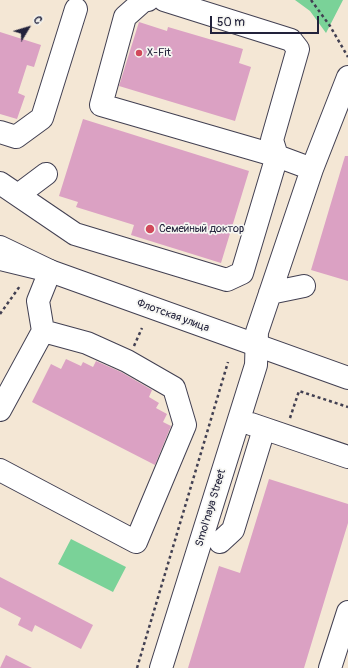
<!DOCTYPE html>
<html>
<head>
<meta charset="utf-8">
<style>
	body { margin:0 }
	#map { position:relative; width:348px; height:668px; overflow:hidden; background:#f4e7d5; font-family:Pangolin,sans-serif }
	canvas { display:block }
	.north { position:absolute; left:8px; top:8px; width:40px; height:40px; -webkit-text-stroke:3px #f6f6f2; paint-order:stroke; rotate:52deg; font-size:11px; font-weight:700; line-height:16px; text-align:center; color:#22223b }
	.north::after { content:''; display:block; margin:auto; width:14px; height:18px; background:#22223b; clip-path:polygon(50% 0,100% 100%,50% 72%,0 100%) }
	.scale { position:absolute; left:210px; top:16px; width:109px; height:18px; box-sizing:border-box; border:2px solid #22223b; border-top:0; padding-left:5px; font-size:12px; line-height:14px; white-space:nowrap; color:#22223b; -webkit-text-stroke:3px #f6f6f2; paint-order:stroke }
</style>
</head>
<body>
<div id="map">
<canvas width="348" height="668"></canvas>
<div class="north">С</div>
<div class="scale">50 m</div>
</div>
<script>
const c = document.querySelector('canvas').getContext('2d');
c.lineJoin = 'round';
function fill(path, color) { c.fillStyle = color; c.fill(path, 'evenodd'); }
const poly = rows => new Path2D(rows.map(r => 'M' + r).join(''));
function trace(path, color, width, dash) { c.strokeStyle = color; c.lineWidth = width; c.lineCap = dash ? 'butt' : 'round'; c.setLineDash(dash || []); c.stroke(path); }
function write(font, color, halo, rows, align = 'center') {
  c.font = font + ' Pangolin,sans-serif'; c.lineWidth = 3.5; c.setLineDash([]); c.textBaseline = 'middle'; c.strokeStyle = halo; c.fillStyle = color; for (const [text, x, y, turn = 0] of rows) {
    c.save(); c.translate(x, y); c.rotate((+turn || 0) * Math.PI / 180); c.textAlign = isNaN(turn) ? turn : align; if (halo) c.strokeText(text, 0, 0); c.fillText(text, 0, 0); c.restore();
  }
}
const green = poly([
	[295,0,343,0,326,33,310,11],
	[71,539,126,567,113,592,58,564]
]);
const building = poly([
	[139,22,167,31,168,27,243,49,239,63,251,67,235,121,119,86],
	[0,32,41,45,34,67,27,65,18,93,25,96,17,119,0,114],
	[83,119,249,171,221,263,131,235,134,225,76,207,78,202,59,196],
	[345,156,348,156,348,281,311,270],
	[66,359,81,366,83,362,93,367,96,361,121,372,152,390,149,397,159,403,156,408,167,414,163,422,171,426,155,465,32,402,51,364,61,369],
	[269,479,348,504,348,523,304,668,188,668,219,566,240,573],
	[0,577,93,625,81,649,35,625,32,632,18,625,21,618,0,607],
	[6,655,32,668,0,668]
]);
const path = poly([
	[311,0,330,26,348,57],
	[0,314,20,286],
	[134,346,142,328],
	[290,418,299,391,348,407],
	[137,668,228,362]
]);
const minor = poly([
	[148,0,143,1,125,17,101,105,277,156,312,169],
	[0,132,16,137,42,118,76,9],
	[0,183,75,234,227,280,242,273,277,156,272,140,298,49,291,40,164,0],
	[18,195,46,174],
	[0,247,50,271,38,301,43,331,0,410],
	[270,293,304,286],
	[251,424,348,457],
	[0,470,136,542,185,425,174,388,127,361,87,343,43,331],
	[220,542,233,530,264,429],
	[161,668,256,365,257,332,312,169,348,77],
	[330,668,348,612]
]);
const major = poly([
	[0,259,50,271,348,378]
]);
const markers = [
	[139,53,4,"#d1495b"],
	[150,229,5,"#d1495b"]
];
const poiNames = [
	["X-Fit",147,53],
	["Семейный доктор",159,229]
];
const streetNames = [
	["Флотская улица",173,316,20],
	["Smol'naya Street",211,508,-73]
];
fill(green, '#7ad298');
fill(building, '#dba1c3');
trace(minor, '#424052', 24);
trace(major, '#424052', 24);
trace(path, '#424052', 2.5, [3, 3]);
trace(minor, '#fff', 22);
trace(major, '#fff', 22);
for (const [x, y, r, color] of markers) { const dot = new Path2D(); dot.arc(x, y, r, 0, 2 * Math.PI); c.fillStyle = color; c.fill(dot); trace(dot, '#f6f6f2', 1.5); }
write('11px', '#22223b', '#f6f6f2', poiNames, 'left');
write('11px', '#22223b', '#f6f6f2', streetNames);
</script>
</body>
</html>
